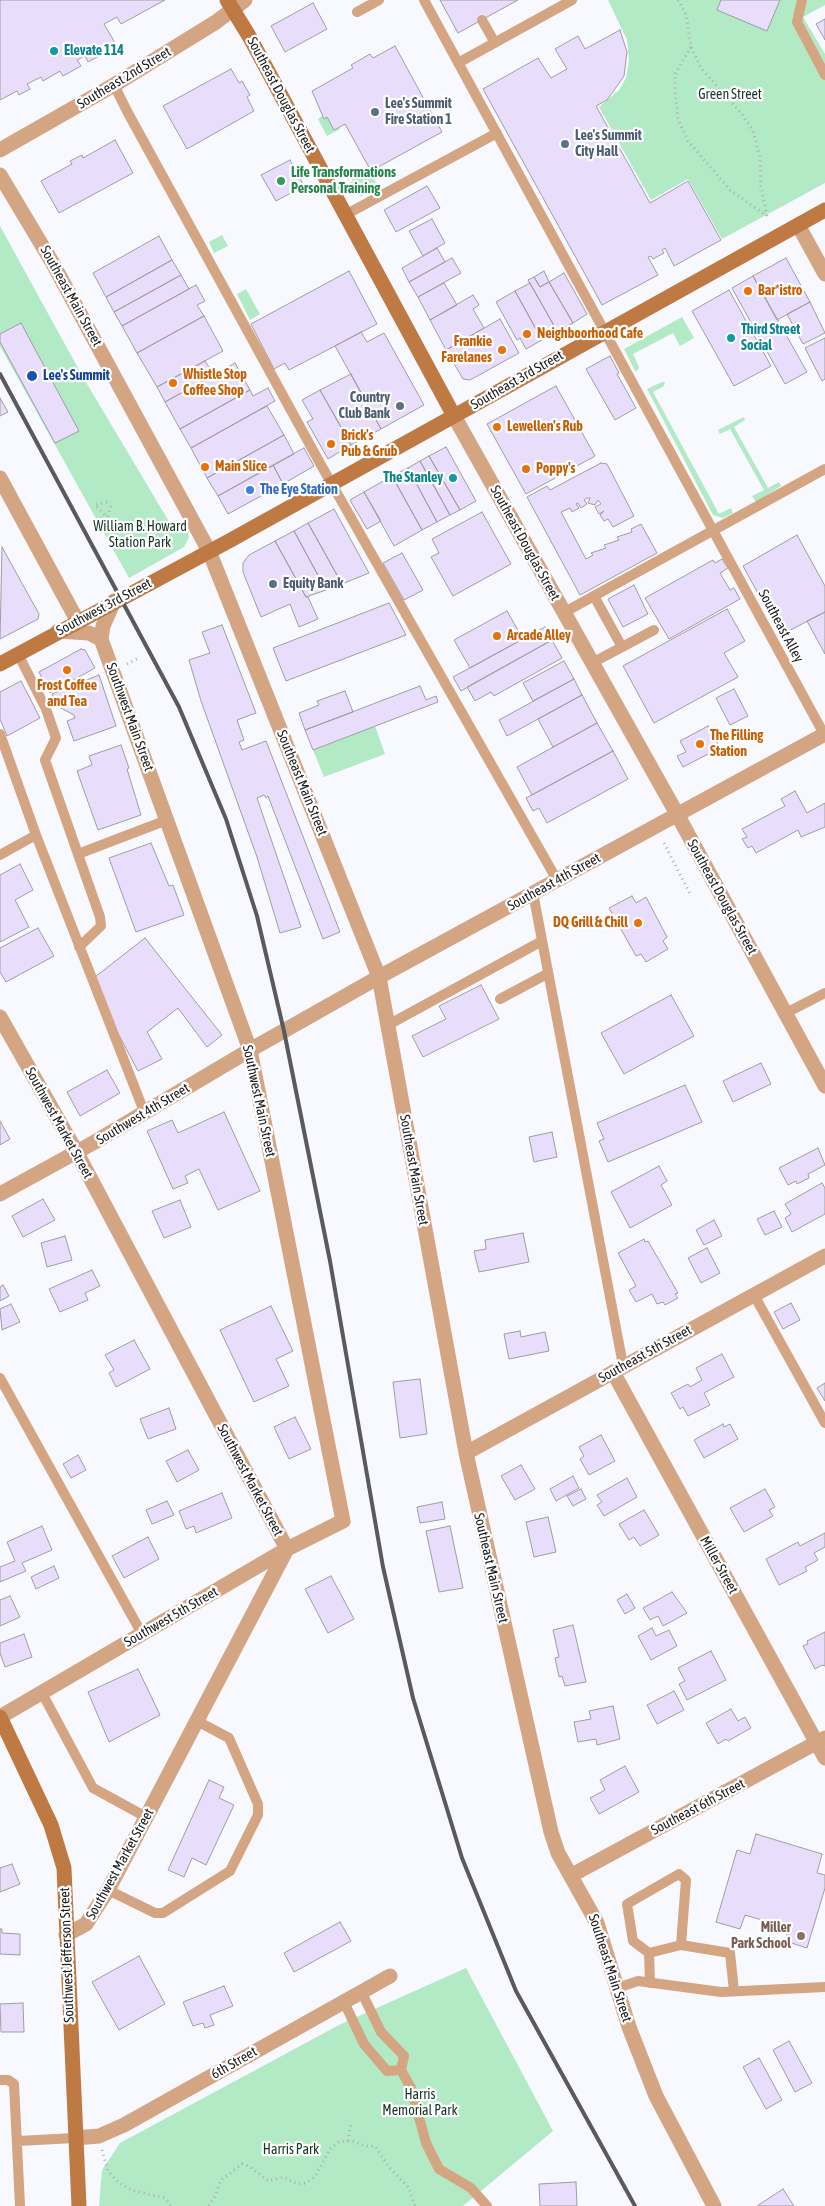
<!DOCTYPE html>
<html>
<head>
<meta charset="utf-8">
<style>
	body { margin:0 }
	canvas { display:block; background:#f8f8ff }
</style>
</head>
<body>
<canvas width="825" height="2206"></canvas>
<script>
const c = document.querySelector('canvas').getContext('2d');
c.lineJoin = 'round';
function fill(path, color) { c.fillStyle = color; c.fill(path, 'evenodd'); }
const poly = rows => new Path2D(rows.map(r => 'M' + r).join(''));
function trace(path, color, width, dash) { c.strokeStyle = color; c.lineWidth = width; c.lineCap = dash ? 'butt' : 'round'; c.setLineDash(dash || []); c.stroke(path); }
function write(font, color, halo, rows, align = 'center') {
  c.font = font + ' "Asap Condensed",sans-serif'; c.lineWidth = 4.5; c.setLineDash([]); c.textBaseline = 'middle'; c.strokeStyle = halo; c.fillStyle = color; for (const [text, x, y, turn = 0] of rows) {
    c.save(); c.translate(x, y); c.rotate((+turn || 0) * Math.PI / 180); c.textAlign = isNaN(turn) ? turn : align; if (halo) c.strokeText(text, 0, 0); c.fillText(text, 0, 0); c.restore();
  }
}
const green = poly([
	[608,0,825,0,825,5,803,17,825,54,825,183,722,239,688,179,651,200,599,107,619,90,626,78,629,60,627,40],
	[322,116,324,119,327,117,334,130,339,127,340,129,327,136,318,119],
	[366,167,378,185,361,197,350,176],
	[0,226,84,379,171,525,186,525,188,529,189,537,184,547,129,578,0,346],
	[222,235,228,246,214,253,209,242],
	[246,289,260,314,250,320,237,294],
	[682,317,694,338,680,346,673,333,633,354,639,367,638,370,635,371,624,349],
	[662,382,665,382,664,386,653,392,719,514,731,508,733,513,723,518,713,515,647,389],
	[744,417,745,420,734,427,768,488,779,482,781,486,756,502,752,496,764,490,730,429,720,434,718,430],
	[375,726,385,754,324,777,313,750],
	[466,1968,553,2131,463,2206,99,2206,102,2170,120,2143,341,2024]
]);
const building = poly([
	[0,0,165,0,121,24,117,17,104,24,117,46,88,62,85,56,77,60,81,66,63,76,60,71,43,81,41,77,27,84,30,89,19,95,17,91,0,100,0,0],
	[440,0,518,0,458,33,440,0],
	[721,0,780,0,767,31,717,10,721,0],
	[313,3,327,29,285,52,271,26,313,3],
	[825,19,825,40,816,24,825,19],
	[620,30,627,52,624,76,607,100,596,106,650,203,688,181,721,240,674,266,665,248,662,250,664,253,653,259,651,256,648,257,658,275,602,305,483,89,538,58,551,78,567,69,555,49,578,36,585,49,620,30],
	[395,46,442,132,371,171,345,124,334,130,327,117,324,119,312,91,353,68,351,65,370,54,373,58,395,46],
	[231,69,239,83,242,81,250,95,247,97,254,111,187,149,163,106,231,69],
	[115,140,133,173,59,213,41,181,72,164,70,161,82,155,83,158,115,140],
	[290,160,304,186,276,201,261,175,290,160],
	[427,186,440,208,396,232,384,210,427,186],
	[432,219,445,243,423,256,409,231,432,219],
	[159,236,172,260,106,297,93,273,159,236],
	[437,248,445,262,409,282,402,268,437,248],
	[452,258,461,273,418,297,409,282,452,258],
	[786,258,810,302,777,320,753,276,786,258],
	[172,260,181,275,114,312,106,297,172,260],
	[349,271,377,324,289,370,285,363,274,369,251,324,349,271],
	[544,271,549,282,540,287,534,277,544,271],
	[564,273,587,314,573,323,549,282,564,273],
	[181,275,189,289,122,326,114,312,181,275],
	[753,276,807,372,785,384,732,288,753,276],
	[534,277,540,287,549,282,573,323,557,331,528,280,534,277],
	[444,283,457,305,430,320,418,297,444,283],
	[530,283,557,331,542,340,515,291,530,283],
	[196,285,205,301,197,305,204,316,137,353,122,326,196,285],
	[729,290,771,366,734,386,692,311,729,290],
	[515,291,542,340,526,349,520,338,517,340,496,302,515,291],
	[473,295,479,305,473,309,484,328,446,350,430,320,473,295],
	[810,302,825,333,803,344,787,314,810,302],
	[204,316,223,351,157,387,137,353,204,316],
	[500,319,519,353,470,380,463,379,446,350,500,319],
	[21,323,79,431,55,443,0,342,0,334,21,323],
	[361,332,367,342,384,333,424,405,381,429,335,346,361,332],
	[825,338,825,379,822,381,805,348,825,338],
	[610,356,619,373,617,374,636,408,615,420,586,369,610,356],
	[205,361,214,375,165,402,157,387,205,361],
	[235,363,250,390,180,429,165,402,235,363],
	[351,374,381,429,351,445,320,390,351,374],
	[556,386,595,456,526,494,487,424,556,386],
	[268,388,275,401,191,448,180,429,250,390,253,396,268,388],
	[320,390,351,445,328,459,307,422,313,419,302,400,320,390],
	[0,398,8,412,0,416,0,398],
	[267,406,284,435,207,478,191,448,267,406],
	[284,435,294,454,218,496,207,478,284,435],
	[446,447,476,501,460,510,429,456,446,447],
	[304,448,314,466,283,484,273,465,304,448],
	[429,456,460,510,450,515,420,461,429,456],
	[420,461,450,515,437,522,408,468,420,461],
	[601,463,607,464,634,516,613,527,608,519,604,521,600,515,604,511,599,514,595,507,601,504,598,500,595,505,588,503,590,498,587,498,584,500,587,504,581,508,578,503,576,504,579,508,572,512,570,508,561,512,586,559,593,555,591,553,606,548,604,545,619,540,617,537,632,532,631,529,641,524,657,553,580,595,527,497,547,486,550,490,601,463],
	[273,465,283,484,228,514,218,496,273,465],
	[408,468,437,522,422,530,392,476,408,468],
	[392,476,422,530,394,546,364,492,392,476],
	[364,492,381,521,367,529,350,500,364,492],
	[334,509,369,573,342,584,308,523,334,509],
	[482,512,511,564,453,596,431,557,439,553,432,539,482,512],
	[308,523,342,584,326,590,294,531,308,523],
	[294,531,326,590,306,597,275,541,294,531],
	[797,535,825,586,825,612,781,635,743,566,797,535],
	[275,541,306,597,308,597,318,619,299,627,290,604,261,617,243,572,243,563,249,555,275,541],
	[2,547,39,614,38,619,0,639,2,547],
	[402,553,423,590,404,600,383,563,402,553],
	[722,559,728,568,720,573,730,590,734,588,740,599,669,639,645,598,713,560,715,563,722,559],
	[634,585,648,614,623,627,608,599,634,585],
	[389,603,406,635,286,681,273,648,389,603],
	[727,609,745,641,724,653,738,677,654,723,623,666,727,609],
	[507,611,523,639,470,668,454,640,507,611],
	[825,612,825,654,807,621,825,612],
	[222,625,256,713,237,720,244,740,239,742,242,750,266,741,340,932,323,939,268,796,266,798,264,795,257,798,301,927,280,933,257,857,201,701,189,660,210,653,202,632,222,625],
	[545,627,552,640,461,691,453,677,545,627],
	[552,640,562,658,494,696,491,692,475,701,467,687,552,640],
	[81,649,85,650,95,668,50,693,39,672,81,649],
	[564,661,574,679,533,701,523,683,564,661],
	[99,675,116,726,74,741,67,721,75,718,74,715,57,706,52,694,99,675],
	[574,679,582,695,507,736,499,720,574,679],
	[21,681,40,718,7,736,0,719,0,692,21,681],
	[420,686,426,700,436,696,438,702,313,750,305,730,420,686],
	[734,689,748,716,730,725,716,698,734,689],
	[345,691,353,712,305,730,299,713,319,705,317,701,345,691],
	[582,695,597,723,553,747,538,719,582,695],
	[597,723,613,751,532,795,517,767,597,723],
	[708,726,720,748,683,767,677,756,686,752,680,741,708,726],
	[121,745,129,768,127,769,141,815,98,830,77,771,92,765,89,756,121,745],
	[613,751,628,779,547,823,539,808,533,811,526,798,613,751],
	[795,791,807,813,825,803,825,827,801,837,798,830,756,853,752,846,748,848,742,839,747,837,742,829,785,806,781,799,795,791],
	[151,843,169,886,173,885,184,915,136,932,109,858,151,843],
	[20,864,33,890,15,900,29,927,0,942,0,875,20,864],
	[632,896,636,903,646,897,667,937,663,941,668,949,646,962,641,954,636,956,609,908,632,896],
	[38,928,54,956,6,982,0,972,0,948,38,928],
	[145,938,222,1035,207,1047,178,1008,147,1032,162,1059,138,1071,113,1024,95,977,145,938],
	[481,985,499,1019,423,1057,412,1036,446,1019,439,1006,481,985],
	[671,995,694,1036,624,1074,601,1033,671,995],
	[761,1063,771,1084,733,1102,723,1081,761,1063],
	[107,1070,120,1093,80,1116,67,1092,107,1070],
	[685,1085,702,1122,608,1162,599,1141,604,1139,597,1123,685,1085],
	[224,1112,260,1191,218,1210,199,1169,185,1176,188,1183,173,1189,147,1131,172,1120,178,1133,224,1112],
	[0,1121,10,1139,0,1145,0,1121],
	[552,1132,557,1157,534,1162,529,1137,552,1132],
	[818,1148,825,1165,808,1174,809,1178,797,1184,796,1181,788,1185,779,1168,818,1148],
	[659,1166,667,1181,661,1185,672,1205,630,1228,611,1192,659,1166],
	[822,1183,825,1188,825,1214,792,1232,785,1218,791,1214,785,1204,822,1183],
	[43,1199,55,1220,23,1237,12,1216,43,1199],
	[180,1200,191,1227,164,1238,152,1211,180,1200],
	[774,1211,782,1227,765,1235,757,1219,774,1211],
	[714,1220,722,1236,704,1245,696,1230,714,1220],
	[523,1233,529,1262,479,1272,474,1251,486,1249,485,1240,523,1233],
	[65,1236,72,1260,47,1267,41,1243,65,1236],
	[644,1239,645,1242,648,1241,678,1293,675,1294,678,1298,665,1305,663,1302,657,1304,652,1294,636,1302,629,1290,636,1286,618,1253,644,1239],
	[707,1248,720,1273,701,1283,688,1258,707,1248],
	[92,1270,100,1286,85,1293,88,1300,60,1312,49,1289,92,1270],
	[3,1285,9,1296,0,1301,0,1287,3,1285],
	[791,1303,800,1320,783,1329,774,1312,791,1303],
	[11,1304,20,1322,2,1330,0,1309,11,1304],
	[271,1306,293,1351,276,1359,289,1386,254,1402,220,1330,271,1306],
	[520,1331,521,1337,545,1332,549,1351,509,1359,504,1334,520,1331],
	[134,1340,150,1369,116,1387,109,1373,114,1370,105,1355,134,1340],
	[722,1354,734,1377,704,1393,710,1405,688,1416,683,1407,680,1409,671,1393,688,1384,690,1387,702,1380,696,1368,722,1354],
	[420,1379,427,1434,400,1438,393,1382,420,1379],
	[825,1383,825,1401,817,1388,825,1383],
	[169,1408,176,1429,148,1439,140,1419,169,1408],
	[295,1417,311,1449,289,1459,274,1427,295,1417],
	[723,1424,724,1427,730,1424,738,1439,704,1458,694,1440,723,1424],
	[601,1435,615,1461,589,1475,580,1459,584,1456,579,1447,601,1435],
	[188,1450,199,1470,177,1482,166,1461,188,1450],
	[78,1455,86,1470,71,1478,63,1464,78,1455],
	[521,1465,535,1489,515,1500,501,1476,521,1465],
	[573,1476,579,1488,556,1501,550,1489,573,1476],
	[627,1478,637,1497,604,1516,597,1505,602,1502,597,1495,627,1478],
	[581,1489,586,1499,573,1506,567,1496,581,1489],
	[765,1489,775,1507,769,1510,773,1516,744,1532,730,1508,765,1489],
	[222,1493,232,1518,196,1533,194,1526,186,1529,179,1511,222,1493],
	[167,1501,174,1515,152,1524,146,1510,167,1501],
	[442,1502,445,1519,420,1523,417,1507,442,1502],
	[644,1510,659,1535,640,1546,634,1537,629,1540,619,1524,644,1510],
	[548,1517,556,1552,534,1557,526,1522,548,1517],
	[42,1526,52,1550,22,1563,26,1571,0,1582,0,1567,15,1561,7,1542,42,1526],
	[450,1526,463,1588,439,1592,426,1531,450,1526],
	[825,1533,825,1547,814,1553,818,1560,805,1567,807,1571,779,1585,766,1559,798,1542,800,1546,825,1533],
	[148,1537,159,1559,124,1578,112,1556,148,1537],
	[54,1566,59,1578,36,1589,31,1577,54,1566],
	[331,1576,354,1619,328,1633,305,1589,331,1576],
	[672,1592,687,1613,663,1626,658,1616,650,1620,643,1608,672,1592],
	[627,1594,635,1608,625,1614,617,1600,627,1594],
	[10,1596,20,1617,0,1626,0,1600,10,1596],
	[573,1625,586,1682,565,1686,562,1676,559,1677,555,1658,559,1657,553,1630,573,1625],
	[652,1628,656,1636,669,1630,677,1646,651,1660,638,1636,652,1628],
	[825,1632,825,1666,822,1665,815,1669,803,1646,808,1644,807,1641,825,1632],
	[24,1634,32,1657,5,1667,0,1653,0,1643,24,1634],
	[711,1651,726,1680,687,1700,679,1684,685,1681,678,1668,711,1651],
	[138,1669,160,1715,109,1742,88,1692,138,1669],
	[674,1691,684,1710,657,1724,647,1705,674,1691],
	[613,1706,620,1739,597,1745,596,1739,578,1742,574,1722,591,1719,589,1711,613,1706],
	[731,1709,738,1721,745,1717,751,1728,728,1741,726,1739,718,1744,706,1723,731,1709],
	[625,1766,639,1792,599,1814,590,1798,605,1790,600,1780,625,1766],
	[209,1780,224,1787,219,1798,234,1805,206,1865,192,1858,184,1877,168,1870,209,1780],
	[756,1834,822,1854,817,1873,825,1875,825,1888,807,1948,785,1941,789,1928,745,1915,740,1929,716,1922,737,1850,750,1854,756,1834],
	[12,1864,20,1884,0,1892,0,1868,12,1864],
	[340,1922,351,1941,294,1972,284,1953,340,1922],
	[0,1929,2,1929,2,1933,20,1934,20,1955,0,1954,0,1929],
	[139,1956,165,2004,119,2030,92,1982,139,1956],
	[224,1986,233,2006,210,2015,214,2025,205,2028,203,2023,193,2026,183,2002,224,1986],
	[23,2003,24,2032,1,2032,0,2004,23,2003],
	[789,2041,812,2083,795,2092,773,2050,789,2041],
	[759,2058,782,2100,766,2109,743,2067,759,2058],
	[576,2182,577,2206,540,2206,539,2184,576,2182],
	[783,2189,794,2206,757,2206,783,2189]
]);
const path = poly([
	[678,0,686,14,691,47,701,68,742,114,753,131,760,157,761,186,767,217],
	[691,47,675,74,675,91,678,119,688,141,730,190,767,216],
	[349,178,358,195],
	[107,502,95,505,107,517,111,506],
	[127,664,137,659],
	[664,843,690,894],
	[348,2141,351,2122],
	[102,2150,108,2171,118,2182,131,2190,165,2198,171,2206],
	[209,2206,215,2196,221,2180,242,2164,249,2166,268,2181,284,2177,297,2184,306,2183,315,2177,330,2149,340,2141,352,2141,365,2146,375,2146,389,2167,409,2188,415,2206]
]);
const service = poly([
	[424,0,825,736],
	[802,0,797,22,825,75],
	[357,12,379,0],
	[482,20,495,43],
	[458,63,572,0],
	[114,85,128,113,321,465,557,880],
	[345,215,497,133],
	[594,596,622,647],
	[563,613,825,469],
	[18,654,46,709,56,738,45,760,100,917,101,926,79,947],
	[592,663,654,630],
	[0,734,36,835,145,1114],
	[78,854,167,820],
	[0,855,36,835],
	[533,893,623,1365],
	[500,999,547,974],
	[786,1013,825,993],
	[388,1025,542,941],
	[754,1295,825,1423],
	[0,1378,142,1634],
	[42,1693,93,1788,146,1817],
	[108,1890,155,1913,163,1913,230,1871,258,1815,258,1804,229,1738,197,1721],
	[649,1953,633,1941,627,1904,679,1874,686,1880,681,1945],
	[650,1983,649,1953,681,1945,730,1953,734,1991],
	[617,1988,638,1981,721,1992,825,1987],
	[361,1991,381,2032,404,2056,401,2070,411,2088,426,2143,439,2169,471,2188,487,2206],
	[343,2000,364,2044,387,2071,401,2070],
	[0,2080,8,2080,14,2084,20,2206],
	[18,2141,75,2138]
]);
const minor = poly([
	[0,175,52,262,209,551,379,977,466,1453,551,1832,558,1853,597,1923,629,2027,656,2096,714,2206],
	[798,225,825,274],
	[0,478,77,620],
	[58,631,89,633,101,639],
	[0,1017,77,1153,287,1549,108,1890,86,1924,66,1935],
	[0,1194,93,1143,250,1050,379,977,825,734],
	[613,1372,825,1758],
	[466,1453,825,1256],
	[0,1717,287,1549,343,1521,250,1050,101,639,103,626,114,601],
	[572,1875,825,1738],
	[75,2138,99,2136,124,2125,390,1976]
]);
const tertiary = poly([
	[0,150,114,85,216,22,245,0],
	[454,416,677,814,825,1086]
]);
const secondary = poly([
	[227,0,249,36,454,416],
	[0,664,229,541,825,210],
	[0,1717,51,1825,64,1868,79,2206]
]);
const rail = poly([
	[0,374,179,707,226,819,257,916,284,1031,330,1261,383,1567,413,1698,462,1858,516,1991,635,2206]
]);
const markers = [
	[54,51,5,"#0f9aa8"],
	[375,112,5,"#5c6f8a"],
	[565,144,5,"#5c6f8a"],
	[281,181,5,"#2e9e5b"],
	[748,291,5,"#e8710a"],
	[527,334,5,"#e8710a"],
	[731,338,5,"#0f9aa8"],
	[502,350,5,"#e8710a"],
	[32,376,6,"#1a4fb4"],
	[173,383,5,"#e8710a"],
	[400,406,5,"#5c6f8a"],
	[497,427,5,"#e8710a"],
	[331,444,5,"#e8710a"],
	[205,467,5,"#e8710a"],
	[526,469,5,"#e8710a"],
	[453,478,5,"#0f9aa8"],
	[250,490,5,"#3f7fe0"],
	[273,584,5,"#5c6f8a"],
	[497,636,5,"#e8710a"],
	[67,670,5,"#e8710a"],
	[700,744,5,"#e8710a"],
	[638,923,5,"#e8710a"],
	[801,1936,5,"#8d6e63"]
];
const cultureNames = [
	["Elevate 114",64,51],
	["Third Street",741,330],
	["Social",741,346],
	["The Stanley",443,478,"right"]
];
const streetNames = [
	["Southeast 2nd Street",124,78,-31],
	["Southeast Douglas Street",281,95,62],
	["Southeast Main Street",71,296,61],
	["Southeast 3rd Street",517,380,-30],
	["Southeast Douglas Street",525,543,61],
	["Southwest 3rd Street",104,607,-28],
	["Southeast Alley",781,626,62],
	["Southwest Main Street",130,717,70],
	["Southeast Main Street",302,783,68],
	["Southeast 4th Street",554,882,-29],
	["Southeast Douglas Street",722,897,61],
	["Southwest Main Street",259,1101,78],
	["Southwest 4th Street",143,1114,-31],
	["Southwest Market Street",59,1123,61],
	["Southeast Main Street",414,1170,80],
	["Southeast 5th Street",645,1354,-29],
	["Southwest Market Street",250,1480,62],
	["Miller Street",719,1565,61],
	["Southeast Main Street",491,1568,77],
	["Southwest 5th Street",171,1617,-30],
	["Southeast 6th Street",698,1807,-28],
	["Southwest Market Street",120,1864,-61],
	["Southwest Jefferson Street",67,1955,-92],
	["Southeast Main Street",610,1968,72],
	["6th Street",234,2063,-30]
];
const parkNames = [
	["Green Street",730,95],
	["William B. Howard",140,527],
	["Station Park",140,543],
	["Harris",420,2095],
	["Memorial Park",420,2111],
	["Harris Park",291,2150]
];
const serviceNames = [
	["Lee's Summit",385,104],
	["Fire Station 1",385,120],
	["Lee's Summit",575,136],
	["City Hall",575,152],
	["Country",390,398,"right"],
	["Club Bank",390,414,"right"],
	["Equity Bank",283,584]
];
const leisureNames = [
	["Life Transformations",291,173],
	["Personal Training",291,189]
];
const foodNames = [
	["Bar*istro",758,291],
	["Neighboorhood Cafe",537,334],
	["Frankie",492,342,"right"],
	["Farelanes",492,358,"right"],
	["Whistle Stop",183,375],
	["Coffee Shop",183,391],
	["Lewellen's Rub",507,427],
	["Brick's",341,436],
	["Pub & Grub",341,452],
	["Main Slice",215,467],
	["Poppy's",536,469],
	["Arcade Alley",507,636],
	["Frost Coffee",67,686,"center"],
	["and Tea",67,702,"center"],
	["The Filling",710,736],
	["Station",710,752],
	["DQ Grill & Chill",628,923,"right"]
];
const transitNames = [
	["Lee's Summit",43,376]
];
const shopNames = [
	["The Eye Station",260,490]
];
const educationNames = [
	["Miller",791,1928],
	["Park School",791,1944]
];
fill(green, '#b1eac4');
fill(building, '#e8ddfa');
trace(building, '#9f9da3', 1);
trace(path, '#aeaeb4', 3, [1, 4]);
trace(service, '#d4a582', 10);
trace(minor, '#d4a582', 15);
trace(tertiary, '#d4a582', 15);
trace(secondary, '#bf7a44', 15);
trace(rail, '#5a5a5e', 4);
for (const [x, y, r, color] of markers) { const dot = new Path2D(); dot.arc(x, y, r, 0, 2 * Math.PI); c.fillStyle = color; c.fill(dot); trace(dot, '#fff', 2); }
write('bold 14px', '#0d838f', '#fff', cultureNames, 'left');
write('14px', '#1d1d20', '#fff', streetNames);
write('14px', '#163724', '#fff', parkNames);
write('bold 14px', '#4e5e75', '#fff', serviceNames, 'left');
write('bold 14px', '#27864d', '#fff', leisureNames, 'left');
write('bold 14px', '#c56008', '#fff', foodNames, 'left');
write('bold 14px', '#164399', '#fff', transitNames, 'left');
write('bold 14px', '#366cbe', '#fff', shopNames, 'left');
write('bold 14px', '#785e54', '#fff', educationNames, 'right');
</script>
</body>
</html>
